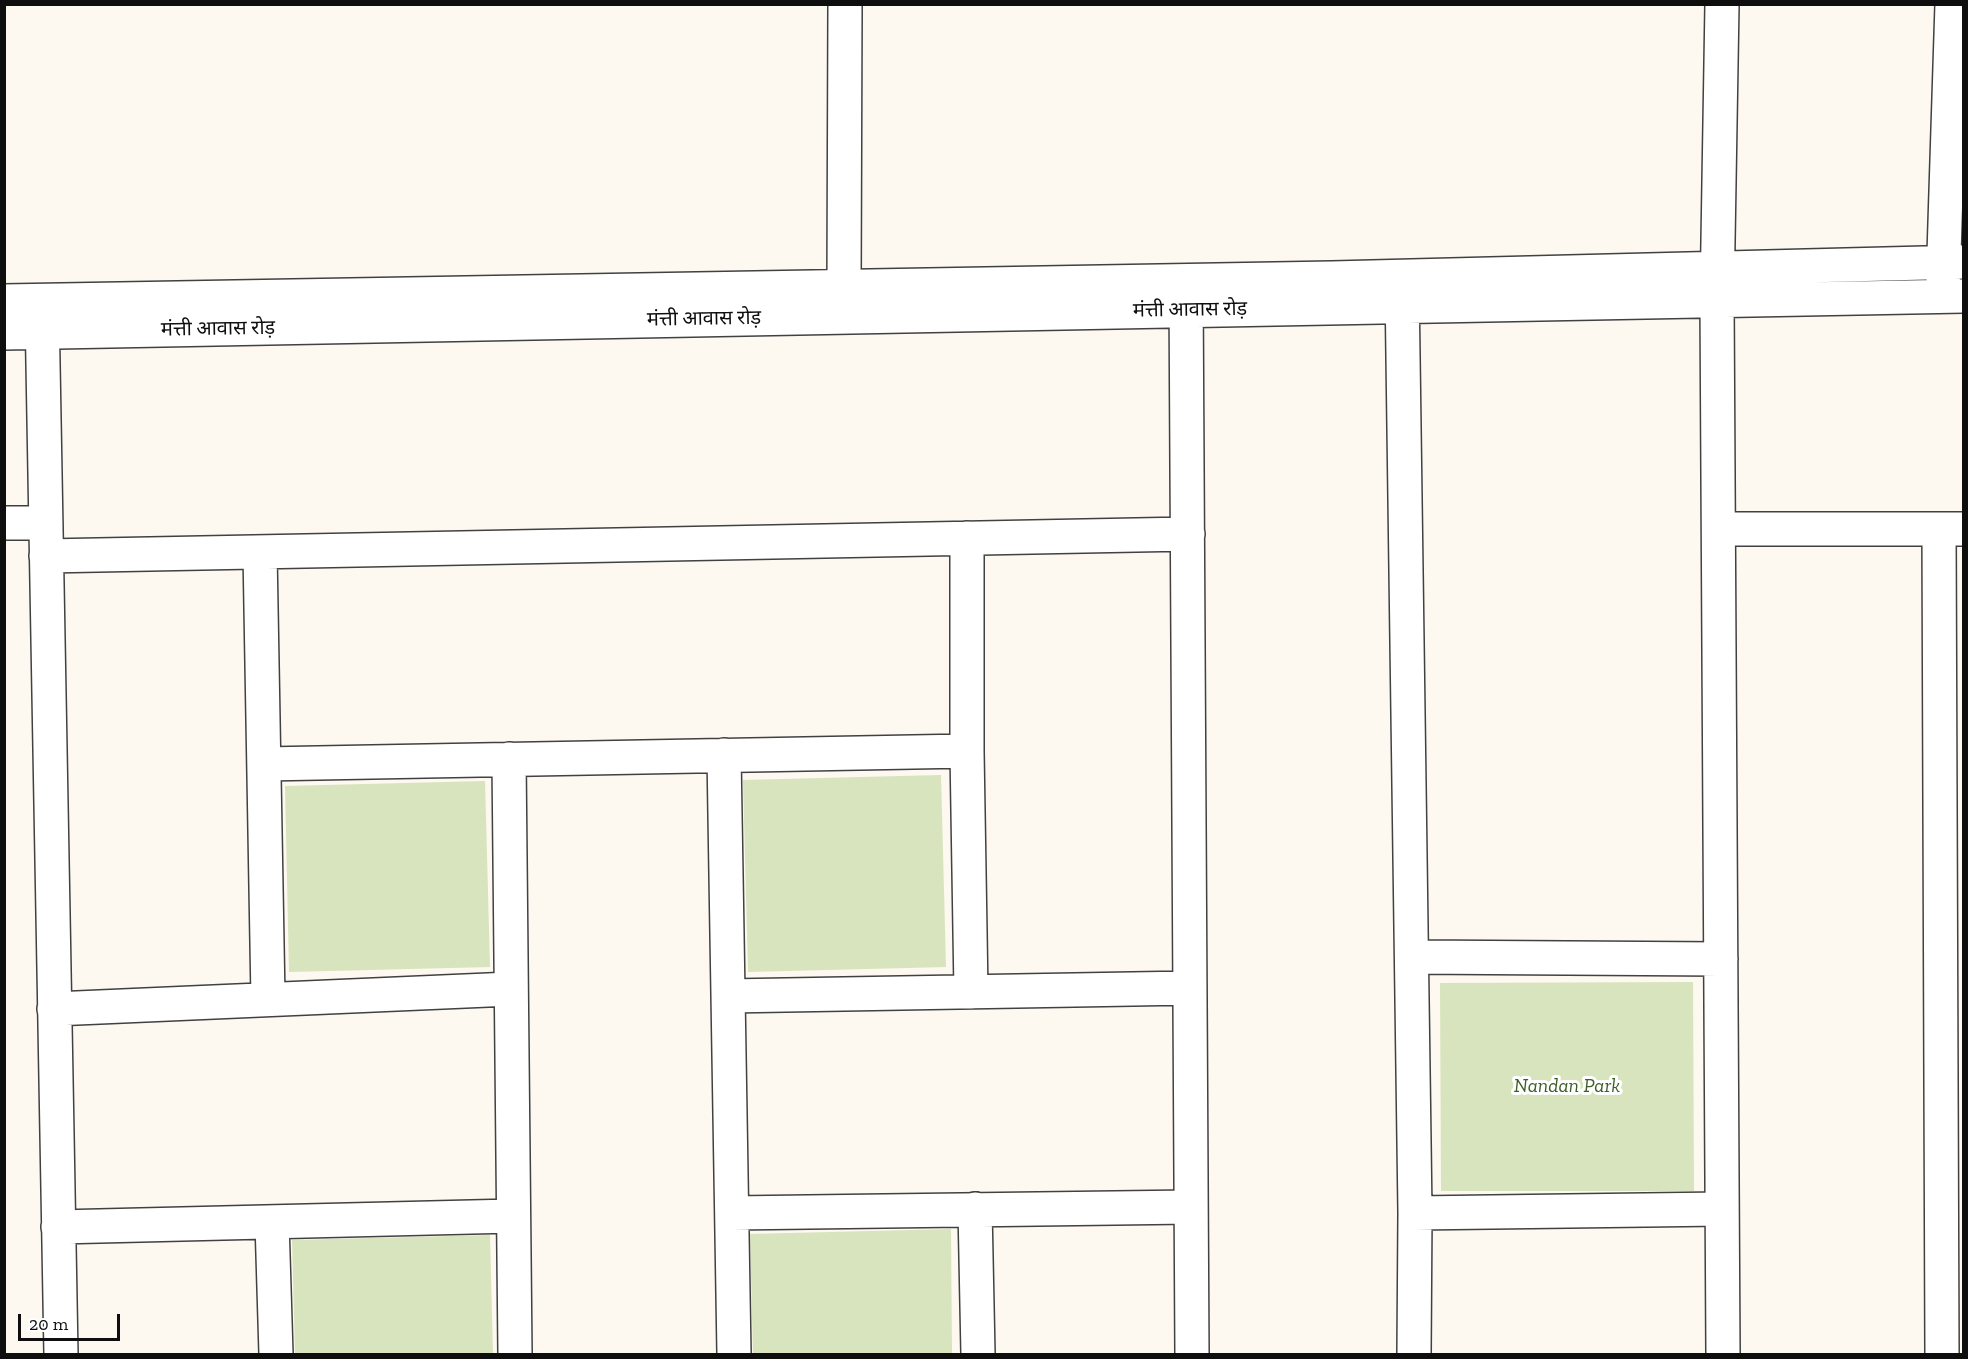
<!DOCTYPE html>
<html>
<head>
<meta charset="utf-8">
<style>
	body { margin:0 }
	#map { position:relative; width:1968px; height:1359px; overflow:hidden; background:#fdf8f0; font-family:"Zilla Slab",serif }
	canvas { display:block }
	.frame { position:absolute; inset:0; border:6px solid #0e0e0e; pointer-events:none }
	.scale { position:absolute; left:18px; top:1314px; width:102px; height:27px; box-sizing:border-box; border:3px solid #0e0e0e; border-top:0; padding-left:8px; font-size:18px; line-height:21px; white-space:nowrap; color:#0e0e0e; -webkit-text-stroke:4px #fff; paint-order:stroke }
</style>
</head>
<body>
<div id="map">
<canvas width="1968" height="1359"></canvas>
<div class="frame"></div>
<div class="scale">20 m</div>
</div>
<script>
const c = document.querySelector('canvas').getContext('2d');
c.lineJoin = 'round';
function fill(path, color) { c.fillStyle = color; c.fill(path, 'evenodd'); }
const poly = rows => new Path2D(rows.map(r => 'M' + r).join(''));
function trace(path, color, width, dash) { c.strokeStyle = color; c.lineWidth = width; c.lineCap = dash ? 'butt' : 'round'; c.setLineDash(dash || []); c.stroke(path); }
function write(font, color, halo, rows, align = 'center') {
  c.font = font + ' "Zilla Slab","Noto Sans Devanagari",serif'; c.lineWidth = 6; c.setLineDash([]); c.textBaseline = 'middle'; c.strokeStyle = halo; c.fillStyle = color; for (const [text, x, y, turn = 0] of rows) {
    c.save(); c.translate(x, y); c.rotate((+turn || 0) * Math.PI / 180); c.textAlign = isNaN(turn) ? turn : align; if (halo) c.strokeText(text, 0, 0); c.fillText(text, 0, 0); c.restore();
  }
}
const green = poly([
	[941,775,946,967,748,972,743,780],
	[485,781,490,967,289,972,285,786],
	[1693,982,1694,1191,1441,1191,1440,983],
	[951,1229,952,1354,753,1354,750,1234],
	[490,1235,493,1354,295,1354,292,1240]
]);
const minor = poly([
	[1722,4,1717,300,1723,1354],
	[1402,285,1415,1213,1414,1354],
	[1943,285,1952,4],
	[844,286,845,4],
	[1186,288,1192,1354],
	[4,301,1332,278,1964,262],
	[42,309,61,1354],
	[4,333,1964,296],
	[4,523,46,523],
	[1719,529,1964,529],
	[1939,529,1942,1354],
	[967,538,967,751,971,992],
	[260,552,268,999],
	[46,556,1188,534],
	[724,755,734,1354],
	[509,759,515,1354],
	[264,764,967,751],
	[1412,957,1721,959],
	[728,996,1190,988],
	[54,1009,511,989],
	[975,1209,978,1354],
	[732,1213,1191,1207],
	[1415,1213,1722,1209],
	[272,1222,276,1354],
	[58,1227,513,1216]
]);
const streetNames = [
	["मंत्ती आवास रोड़",1190,310,-1],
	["मंत्ती आवास रोड़",704,319,-1],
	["मंत्ती आवास रोड़",218,329,-1]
];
const parkNames = [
	["Nandan Park",1567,1086]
];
fill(green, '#d8e4bd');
trace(minor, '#414141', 36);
trace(minor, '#fff', 33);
write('20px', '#0e0e0e', '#fff', streetNames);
write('italic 20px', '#3b5e25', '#fff', parkNames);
</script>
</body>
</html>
